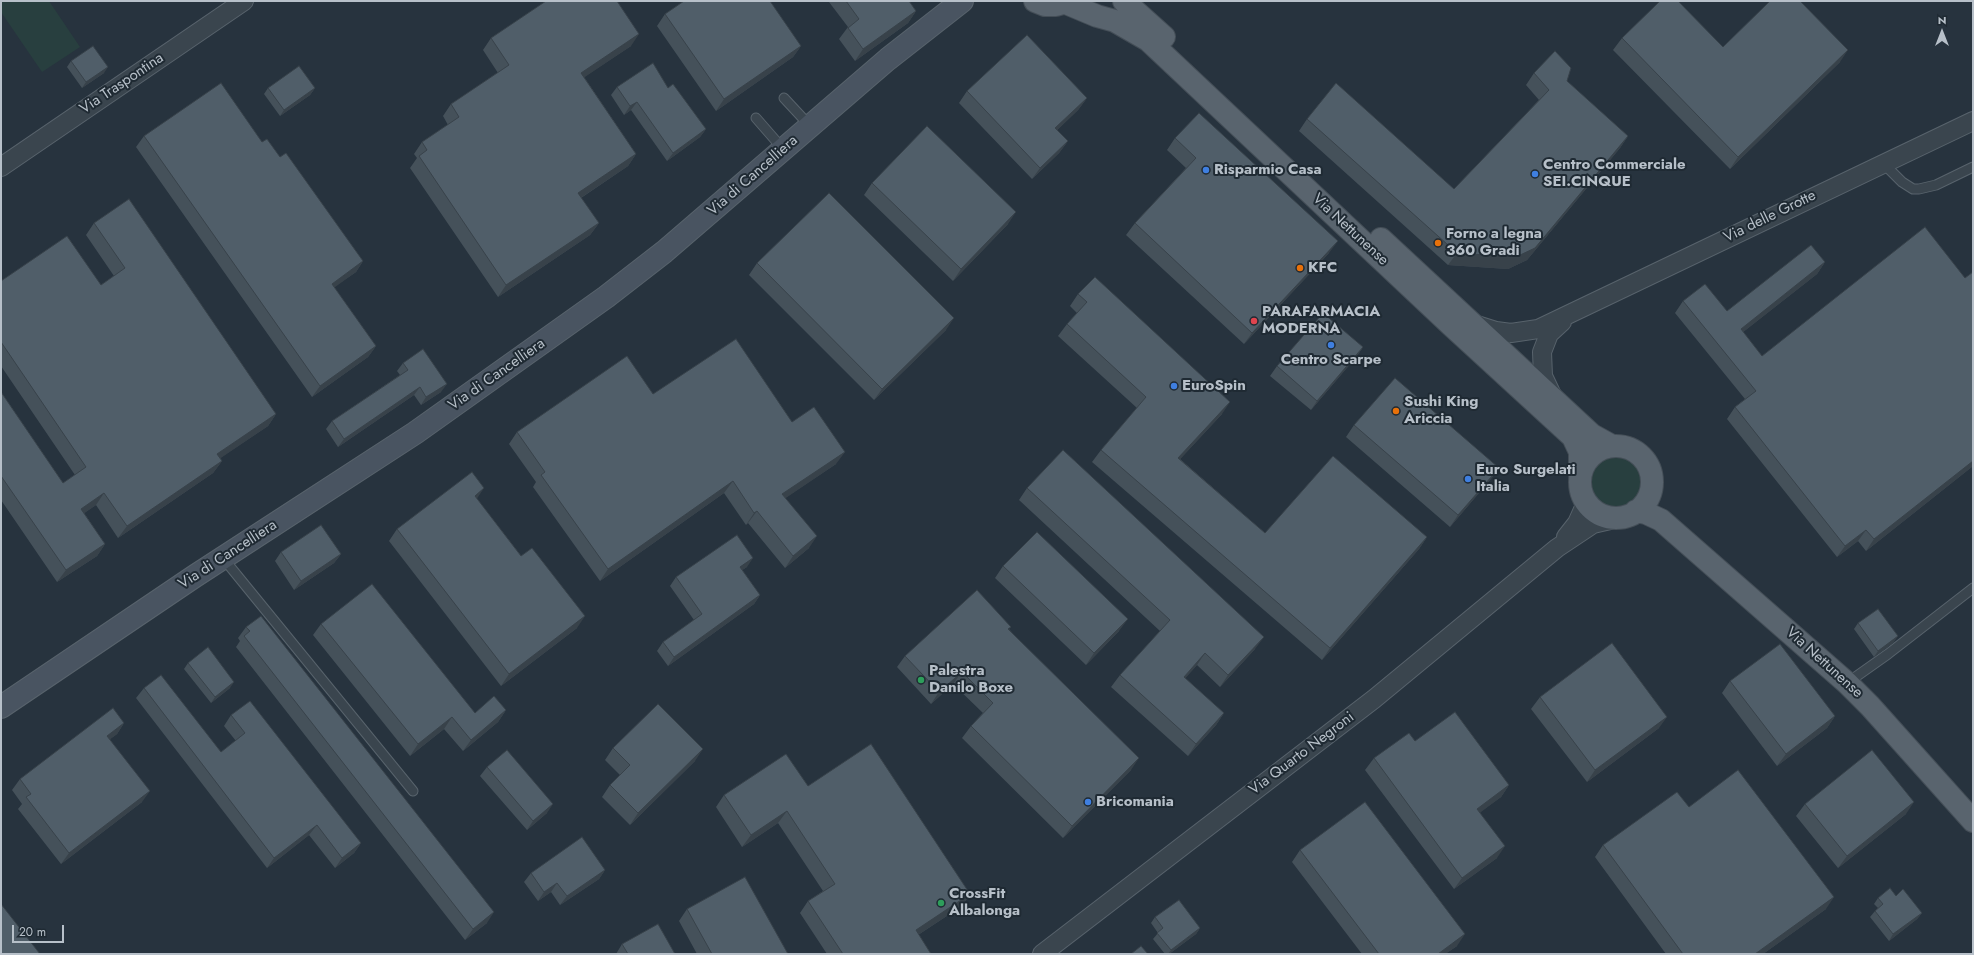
<!DOCTYPE html>
<html>
<head>
<meta charset="utf-8">
<style>
	body { margin:0 }
	#map { position:relative; width:1974px; height:955px; overflow:hidden; background:#27333e; font-family:Jost,sans-serif }
	canvas { display:block }
	.frame { position:absolute; inset:0; border:2px solid #b7c0c9; pointer-events:none }
	.north { position:absolute; left:1922px; top:12px; width:40px; height:40px; -webkit-text-stroke:3px #1f2a33; paint-order:stroke; rotate:0deg; font-size:11px; font-weight:700; line-height:16px; text-align:center; color:#b7c0c9 }
	.north::after { content:''; display:block; margin:auto; width:14px; height:18px; background:#b7c0c9; clip-path:polygon(50% 0,100% 100%,50% 72%,0 100%) }
	.scale { position:absolute; left:12px; top:925px; width:52px; height:18px; box-sizing:border-box; border:2px solid #b7c0c9; border-top:0; padding-left:5px; font-size:12px; line-height:14px; white-space:nowrap; color:#b7c0c9; -webkit-text-stroke:3px #1f2a33; paint-order:stroke }
</style>
</head>
<body>
<div id="map">
<canvas width="1974" height="955"></canvas>
<div class="frame"></div>
<div class="north">N</div>
<div class="scale">20 m</div>
</div>
<script>
const c = document.querySelector('canvas').getContext('2d');
c.lineJoin = 'round';
function fill(path, color) { c.fillStyle = color; c.fill(path, 'evenodd'); }
const poly = rows => new Path2D(rows.map(r => 'M' + r).join(''));
function trace(path, color, width, dash) { c.strokeStyle = color; c.lineWidth = width; c.lineCap = dash ? 'butt' : 'round'; c.setLineDash(dash || []); c.stroke(path); }
function write(font, color, halo, rows, align = 'center') {
  c.font = font + ' Jost,sans-serif'; c.lineWidth = 4; c.setLineDash([]); c.textBaseline = 'middle'; c.strokeStyle = halo; c.fillStyle = color; for (const [text, x, y, turn = 0] of rows) {
    c.save(); c.translate(x, y); c.rotate((+turn || 0) * Math.PI / 180); c.textAlign = isNaN(turn) ? turn : align; if (halo) c.strokeText(text, 0, 0); c.fillText(text, 0, 0); c.restore();
  }
}
const green = poly([
	[1,1,49,1,80,47,42,72,1,12],
	'1582 482a33 33 0 1 1 66 0a33 33 0 1 1-66 0Z'
]);
const lane = poly([
	[784,98,810,126],
	[756,118,783,149],
	[1883,163,1902,182,1913,189,1919,189,1936,185,1973,167],
	[223,558,413,791],
	[1847,683,1888,654,1973,588]
]);
const street = poly([
	[1,167,244,1],
	[1474,324,1496,331,1511,333,1538,329,1973,121],
	[1552,395,1543,376,1542,352,1549,334,1562,322],
	[1566,537,1577,523,1586,503],
	[1042,954,1374,699,1557,548,1593,524,1619,518]
]);
const secondary = poly([
	[1,707,195,576,415,433,606,297,664,252,888,59,962,1]
]);
const primary = poly([
	[1035,1,1045,5,1056,5,1070,1],
	[1124,1,1164,37],
	[1066,3,1097,16,1115,21,1148,40,1451,325,1573,437,1580,452,1580,475],
	[1381,239,1592,435,1612,446],
	'1580 482a36 36 0 1 1 72 0a36 36 0 1 1-72 0Z',
	[1636,511,1646,513,1661,520,1847,683,1870,706,1973,821]
]);
const wall = poly([
	[545,1,617,1,631,46,584,77,636,154,628,166,581,198,599,223,590,235,498,297,410,168,417,158,414,154,422,142,448,125,443,116,451,104,498,73,483,50,491,38,545,2],
	[830,1,909,1,916,11,908,23,855,61,839,39,848,27,829,2],
	[665,14,801,46,793,57,716,111,657,26],
	[1622,38,1723,47,1840,62,1730,169,1613,50],
	[71,61,104,73,82,88,67,67],
	[1534,73,1567,81,1628,136,1620,148,1527,260,1508,269,1448,265,1299,131,1307,119,1454,189,1539,100,1526,85],
	[617,87,668,88,706,129,700,137,667,161,631,110,624,115,611,95],
	[268,88,315,88,310,95,280,116,264,94],
	[967,91,1087,98,1078,110,1057,130,1068,141,1059,153,1032,179,959,103],
	[144,136,262,142,280,157,363,261,356,272,334,287,376,346,368,357,312,397,136,147],
	[1175,138,1329,253,1244,344,1126,235,1135,223,1186,168,1167,150],
	[872,183,1008,224,953,281,864,195],
	[94,223,276,414,268,426,220,458,222,461,213,473,118,538,96,505,84,513,105,544,97,556,57,582,1,500,1,392,63,483,75,475,1,366,1,281,101,285,114,276,86,235],
	[1825,262,1817,274,1743,332,1762,356,1965,278,1973,272,1973,466,1866,551,1858,541,1837,557,1727,419,1735,407,1745,399,1675,313,1683,301,1727,311],
	[757,263,946,330,874,400,749,275],
	[1078,294,1222,414,1180,459,1265,533,1427,537,1419,549,1322,660,1092,462,1101,450,1137,408,1058,336,1067,324,1077,313,1070,306],
	[1363,347,1357,356,1311,410,1270,376,1277,366],
	[403,363,441,392,421,405,414,395,338,447,326,429,332,421,400,375,397,371],
	[653,394,792,422,836,464,785,498,809,548,785,568,748,523,746,525,724,493,600,581,533,487,536,482,509,444,517,432],
	[1354,425,1499,468,1490,480,1450,527,1346,437],
	[1027,488,1255,649,1220,687,1197,665,1185,678,1224,713,1216,725,1188,756,1111,687,1120,675,1160,631,1019,500],
	[477,499,577,628,501,686,389,541,397,529],
	[281,552,341,554,334,563,294,590,275,561],
	[1003,566,1119,631,1086,665,995,578],
	[747,567,742,570,760,595,754,604,668,666,657,651,663,642,694,620,670,586,676,577],
	[1858,623,1894,642,1874,657,1854,629],
	[321,624,475,713,506,710,498,722,463,751,444,729,410,756,313,635],
	[246,627,487,923,465,940,236,647,240,641,238,638],
	[1009,629,1131,770,1063,838,962,738,971,726,983,713,953,684,931,704,897,667,905,656],
	[188,663,230,688,211,703,184,669],
	[1730,681,1835,716,1827,728,1777,766,1722,693],
	[144,688,221,752,236,741,224,726,231,715,361,843,354,853,335,868,309,835,267,868,136,698],
	[1540,697,1659,728,1587,782,1531,709],
	[124,723,117,734,110,739,142,802,61,864,18,809,22,804,12,790,20,779],
	[1415,741,1509,785,1501,797,1480,812,1497,858,1454,889,1365,770,1374,758],
	[613,748,695,761,630,825,602,797,610,785,620,775,605,760],
	[487,767,547,813,527,830,480,776],
	[808,786,970,894,962,906,918,935,931,954,827,954,800,913,808,901,823,891,778,823,742,847,716,807,724,795],
	[1805,804,1906,814,1838,868,1796,816],
	[1689,807,1826,909,1763,954,1666,954,1595,857,1603,845],
	[1300,850,1457,946,1445,954,1362,954,1292,862],
	[605,870,599,879,560,905,551,892,538,901,524,882,531,873],
	[1896,896,1922,913,1917,919,1889,941,1870,917,1875,911,1878,908,1874,904,1878,898],
	[687,909,788,954,697,954,679,921],
	[1155,917,1200,928,1196,934,1169,954,1165,954,1153,939,1158,933,1151,923],
	[622,944,675,954,616,954]
]);
const shadedWall = poly([
	[916,11,908,23,855,61,863,49],
	[639,34,631,46,573,85,581,73],
	[801,46,793,57,716,111,724,99],
	[1848,50,1840,62,1730,169,1738,157],
	[108,67,104,73,82,88,86,82],
	[315,88,310,95,280,116,284,110],
	[1087,98,1078,110,1047,140,1055,128],
	[637,102,631,110,624,115,630,106],
	[706,129,700,137,667,161,673,153],
	[1628,136,1620,148,1527,260,1508,269,1448,265,1457,253],
	[1068,141,1059,153,1032,179,1040,168],
	[636,154,628,166,570,205,578,193],
	[1016,212,1008,224,953,281,961,269],
	[599,223,590,235,498,297,506,285],
	[1338,241,1329,253,1244,344,1252,333],
	[363,261,356,272,324,295,332,284],
	[1825,262,1817,274,1733,340,1741,329],
	[954,318,946,330,874,400,882,389],
	[376,346,368,357,312,397,320,386],
	[1363,347,1357,356,1311,410,1317,401],
	[447,384,441,392,421,405,426,397],
	[420,387,414,395,338,447,344,439],
	[1230,402,1222,414,1170,470,1178,458],
	[276,414,268,426,209,466,217,454],
	[845,452,836,464,774,506,782,494],
	[222,461,213,473,118,538,127,526],
	[1973,461,1973,466,1866,551,1874,539],
	[1499,468,1490,480,1450,527,1458,515],
	[733,481,724,493,600,581,608,569],
	[484,488,476,500,475,496],
	[104,493,96,505,73,521,81,509],
	[757,511,748,523,746,525,754,513],
	[1866,530,1858,541,1837,557,1845,546],
	[817,536,809,548,785,568,793,556],
	[1427,537,1419,549,1322,660,1330,648],
	[105,544,97,556,57,582,66,570],
	[341,554,334,563,294,590,301,581],
	[753,558,747,567,733,576,740,567],
	[760,595,754,604,668,666,674,657],
	[585,616,577,628,501,686,509,674],
	[1128,619,1119,631,1086,665,1094,653],
	[1898,636,1894,642,1874,657,1878,651],
	[1264,637,1255,649,1220,687,1228,675],
	[1205,653,1197,665,1176,689,1184,677],
	[962,672,953,684,931,704,939,692],
	[234,682,230,688,211,703,215,697],
	[506,710,498,722,463,751,471,740],
	[1224,713,1216,725,1188,756,1196,744],
	[1835,716,1827,728,1777,766,1786,754],
	[452,717,444,729,410,756,418,744],
	[1667,717,1659,728,1587,782,1595,770],
	[124,723,117,734,100,747,107,736],
	[703,749,695,761,630,825,638,813],
	[1139,758,1131,770,1063,838,1072,826],
	[1509,785,1501,797,1469,821,1477,809],
	[150,791,142,802,61,864,69,853],
	[1914,802,1906,814,1838,868,1847,856],
	[553,804,547,813,527,830,533,821],
	[787,811,778,823,742,847,751,835],
	[317,825,309,835,267,868,274,858],
	[361,843,354,853,335,868,342,858],
	[1505,846,1497,858,1454,889,1462,878],
	[605,870,599,879,560,905,567,896],
	[557,883,551,892,538,901,544,892],
	[970,894,962,906,907,942,916,930],
	[1834,897,1826,909,1763,954,1755,954],
	[494,912,487,923,465,940,473,929],
	[1922,913,1917,919,1889,941,1893,934],
	[1200,928,1196,934,1169,954,1168,954,1171,950],
	[1465,934,1457,946,1445,954,1438,954]
]);
const building = poly([
	[546,1,617,1,639,34,581,73,636,154,578,193,599,223,506,285,419,156,427,150,422,142,459,117,451,104,509,65,491,38,546,1],
	[684,1,770,1,801,46,724,99,665,14,684,1],
	[846,1,909,1,916,11,863,49,848,28,859,19,846,1],
	[1660,1,1678,1,1723,47,1770,1,1800,1,1848,50,1738,157,1622,38,1660,1],
	[1027,35,1087,98,1055,128,1068,141,1040,168,967,91,1027,35],
	[93,46,108,67,86,82,71,61,93,46],
	[1555,51,1571,68,1567,81,1628,136,1535,248,1516,257,1457,253,1307,119,1336,83,1454,189,1549,90,1534,73,1555,51],
	[653,63,668,88,673,84,706,129,673,153,637,102,630,106,617,87,653,63],
	[299,66,315,88,284,110,268,88,299,66],
	[221,83,262,142,267,139,280,157,286,153,363,261,332,284,376,346,320,386,144,136,221,83],
	[1199,113,1338,241,1252,333,1135,223,1196,158,1175,138,1199,113],
	[927,126,1016,212,961,269,872,183,927,126],
	[829,193,954,318,882,389,757,263,829,193],
	[129,199,276,414,217,454,222,461,127,526,104,493,81,509,105,544,66,570,1,476,1,392,63,483,86,467,1,342,1,281,67,236,101,285,125,268,94,223,129,199],
	[1925,227,1965,278,1973,272,1973,461,1874,539,1866,530,1845,546,1735,407,1756,391,1683,301,1705,284,1727,311,1811,245,1825,262,1741,329,1762,356,1925,227],
	[1095,277,1230,402,1178,458,1265,533,1333,456,1427,537,1330,648,1101,450,1146,397,1067,324,1087,302,1078,294,1095,277],
	[1323,313,1363,347,1317,401,1277,366,1323,313],
	[736,339,792,422,814,407,845,452,782,494,817,536,793,556,757,511,754,513,733,481,608,569,541,475,545,472,517,432,627,356,653,394,736,339],
	[423,349,447,384,426,397,420,387,344,439,332,421,408,370,403,363,423,349],
	[1395,378,1499,468,1458,515,1354,425,1395,378],
	[1063,450,1264,637,1228,675,1205,653,1184,677,1224,713,1196,744,1120,675,1170,620,1027,488,1063,450],
	[472,472,484,488,475,496,521,556,532,548,585,616,509,674,397,529,472,472],
	[321,525,341,554,301,581,281,552,321,525],
	[1037,532,1128,619,1094,653,1003,566,1037,532],
	[737,535,753,558,740,567,760,595,674,657,663,642,702,614,676,577,737,535],
	[372,584,475,713,494,696,506,710,471,740,452,717,418,744,321,624,372,584],
	[977,590,1011,627,1008,629,1139,758,1072,826,971,726,993,703,962,672,939,692,905,656,977,590],
	[1878,609,1898,636,1878,651,1858,623,1878,609],
	[261,616,494,912,473,929,244,636,250,631,246,627,261,616],
	[1612,643,1667,717,1595,770,1540,697,1612,643],
	[1780,644,1835,716,1786,754,1730,681,1780,644],
	[208,647,234,682,215,697,188,663,208,647],
	[161,675,221,752,245,733,231,715,250,701,361,843,342,858,317,825,274,858,144,688,161,675],
	[658,704,703,749,638,813,610,785,630,765,613,748,658,704],
	[113,708,124,723,107,736,150,791,69,853,26,797,31,794,20,779,113,708],
	[1455,712,1509,785,1477,809,1505,846,1462,878,1374,758,1409,733,1415,741,1455,712],
	[871,744,970,894,916,930,931,954,843,954,808,901,835,884,787,811,751,835,724,795,786,754,808,786,871,744],
	[507,750,553,804,533,821,487,767,507,750],
	[1872,750,1914,802,1847,856,1805,804,1872,750],
	[1738,770,1834,897,1755,954,1683,954,1603,845,1677,792,1689,807,1738,770],
	[1365,802,1465,934,1438,954,1379,954,1300,850,1365,802],
	[582,837,605,870,567,896,557,883,544,892,531,873,582,837],
	[745,877,788,954,712,954,687,909,745,877],
	[1890,888,1896,896,1903,889,1922,913,1893,934,1875,911,1883,904,1878,898,1890,888],
	[1179,900,1200,928,1171,950,1157,933,1163,928,1155,917,1179,900],
	[1,904,40,954,1,954,1,904],
	[658,924,675,954,628,954,622,944,658,924],
	[1141,946,1148,954,1131,954,1141,946]
]);
const markers = [
	[1206,170,4,"#3f7fe0"],
	[1535,174,4,"#3f7fe0"],
	[1438,243,4,"#e8710a"],
	[1300,268,4,"#e8710a"],
	[1254,321,4,"#e0444e"],
	[1331,345,4,"#3f7fe0"],
	[1174,386,4,"#3f7fe0"],
	[1396,411,4,"#e8710a"],
	[1468,479,4,"#3f7fe0"],
	[921,680,4,"#2e9e5b"],
	[1088,802,4,"#3f7fe0"],
	[941,903,4,"#2e9e5b"]
];
const streetNames = [
	["Via Traspontina",122,84,-34],
	["Via di Cancelliera",753,176,-41],
	["Via delle Grotte",1770,217,-26],
	["Via Nettunense",1350,230,43],
	["Via di Cancelliera",497,375,-35],
	["Via di Cancelliera",228,555,-33],
	["Via Nettunense",1824,663,42],
	["Via Quarto Negroni",1302,754,-37]
];
const poiNames = [
	["Centro Commerciale",1543,165],
	["SEI.CINQUE",1543,182],
	["Risparmio Casa",1214,170],
	["Forno a legna",1446,234],
	["360 Gradi",1446,251],
	["KFC",1308,268],
	["PARAFARMACIA",1262,312],
	["MODERNA",1262,329],
	["Centro Scarpe",1331,360,"center"],
	["EuroSpin",1182,386],
	["Sushi King",1404,402],
	["Ariccia",1404,419],
	["Euro Surgelati",1476,470],
	["Italia",1476,487],
	["Palestra",929,671],
	["Danilo Boxe",929,688],
	["Bricomania",1096,802],
	["CrossFit",949,894],
	["Albalonga",949,911]
];
fill(green, '#283f3f');
trace(lane, '#58636c', 11);
trace(street, '#58636c', 20);
trace(secondary, '#58636c', 24);
trace(primary, '#444e57', 24);
trace(lane, '#3a454e', 9);
trace(street, '#3a454e', 18);
trace(secondary, '#495461', 22);
trace(primary, '#59646e', 22);
fill(wall, '#45515a');
fill(shadedWall, '#38424a');
fill(building, '#505e69');
trace(building, '#38424a', 1);
for (const [x, y, r, color] of markers) { const dot = new Path2D(); dot.arc(x, y, r, 0, 2 * Math.PI); c.fillStyle = color; c.fill(dot); trace(dot, '#1f2a33', 1.5); }
write('15px', '#b7c0c9', '#1f2a33', streetNames);
write('bold 15px', '#b7c0c9', '#1f2a33', poiNames, 'left');
</script>
</body>
</html>
